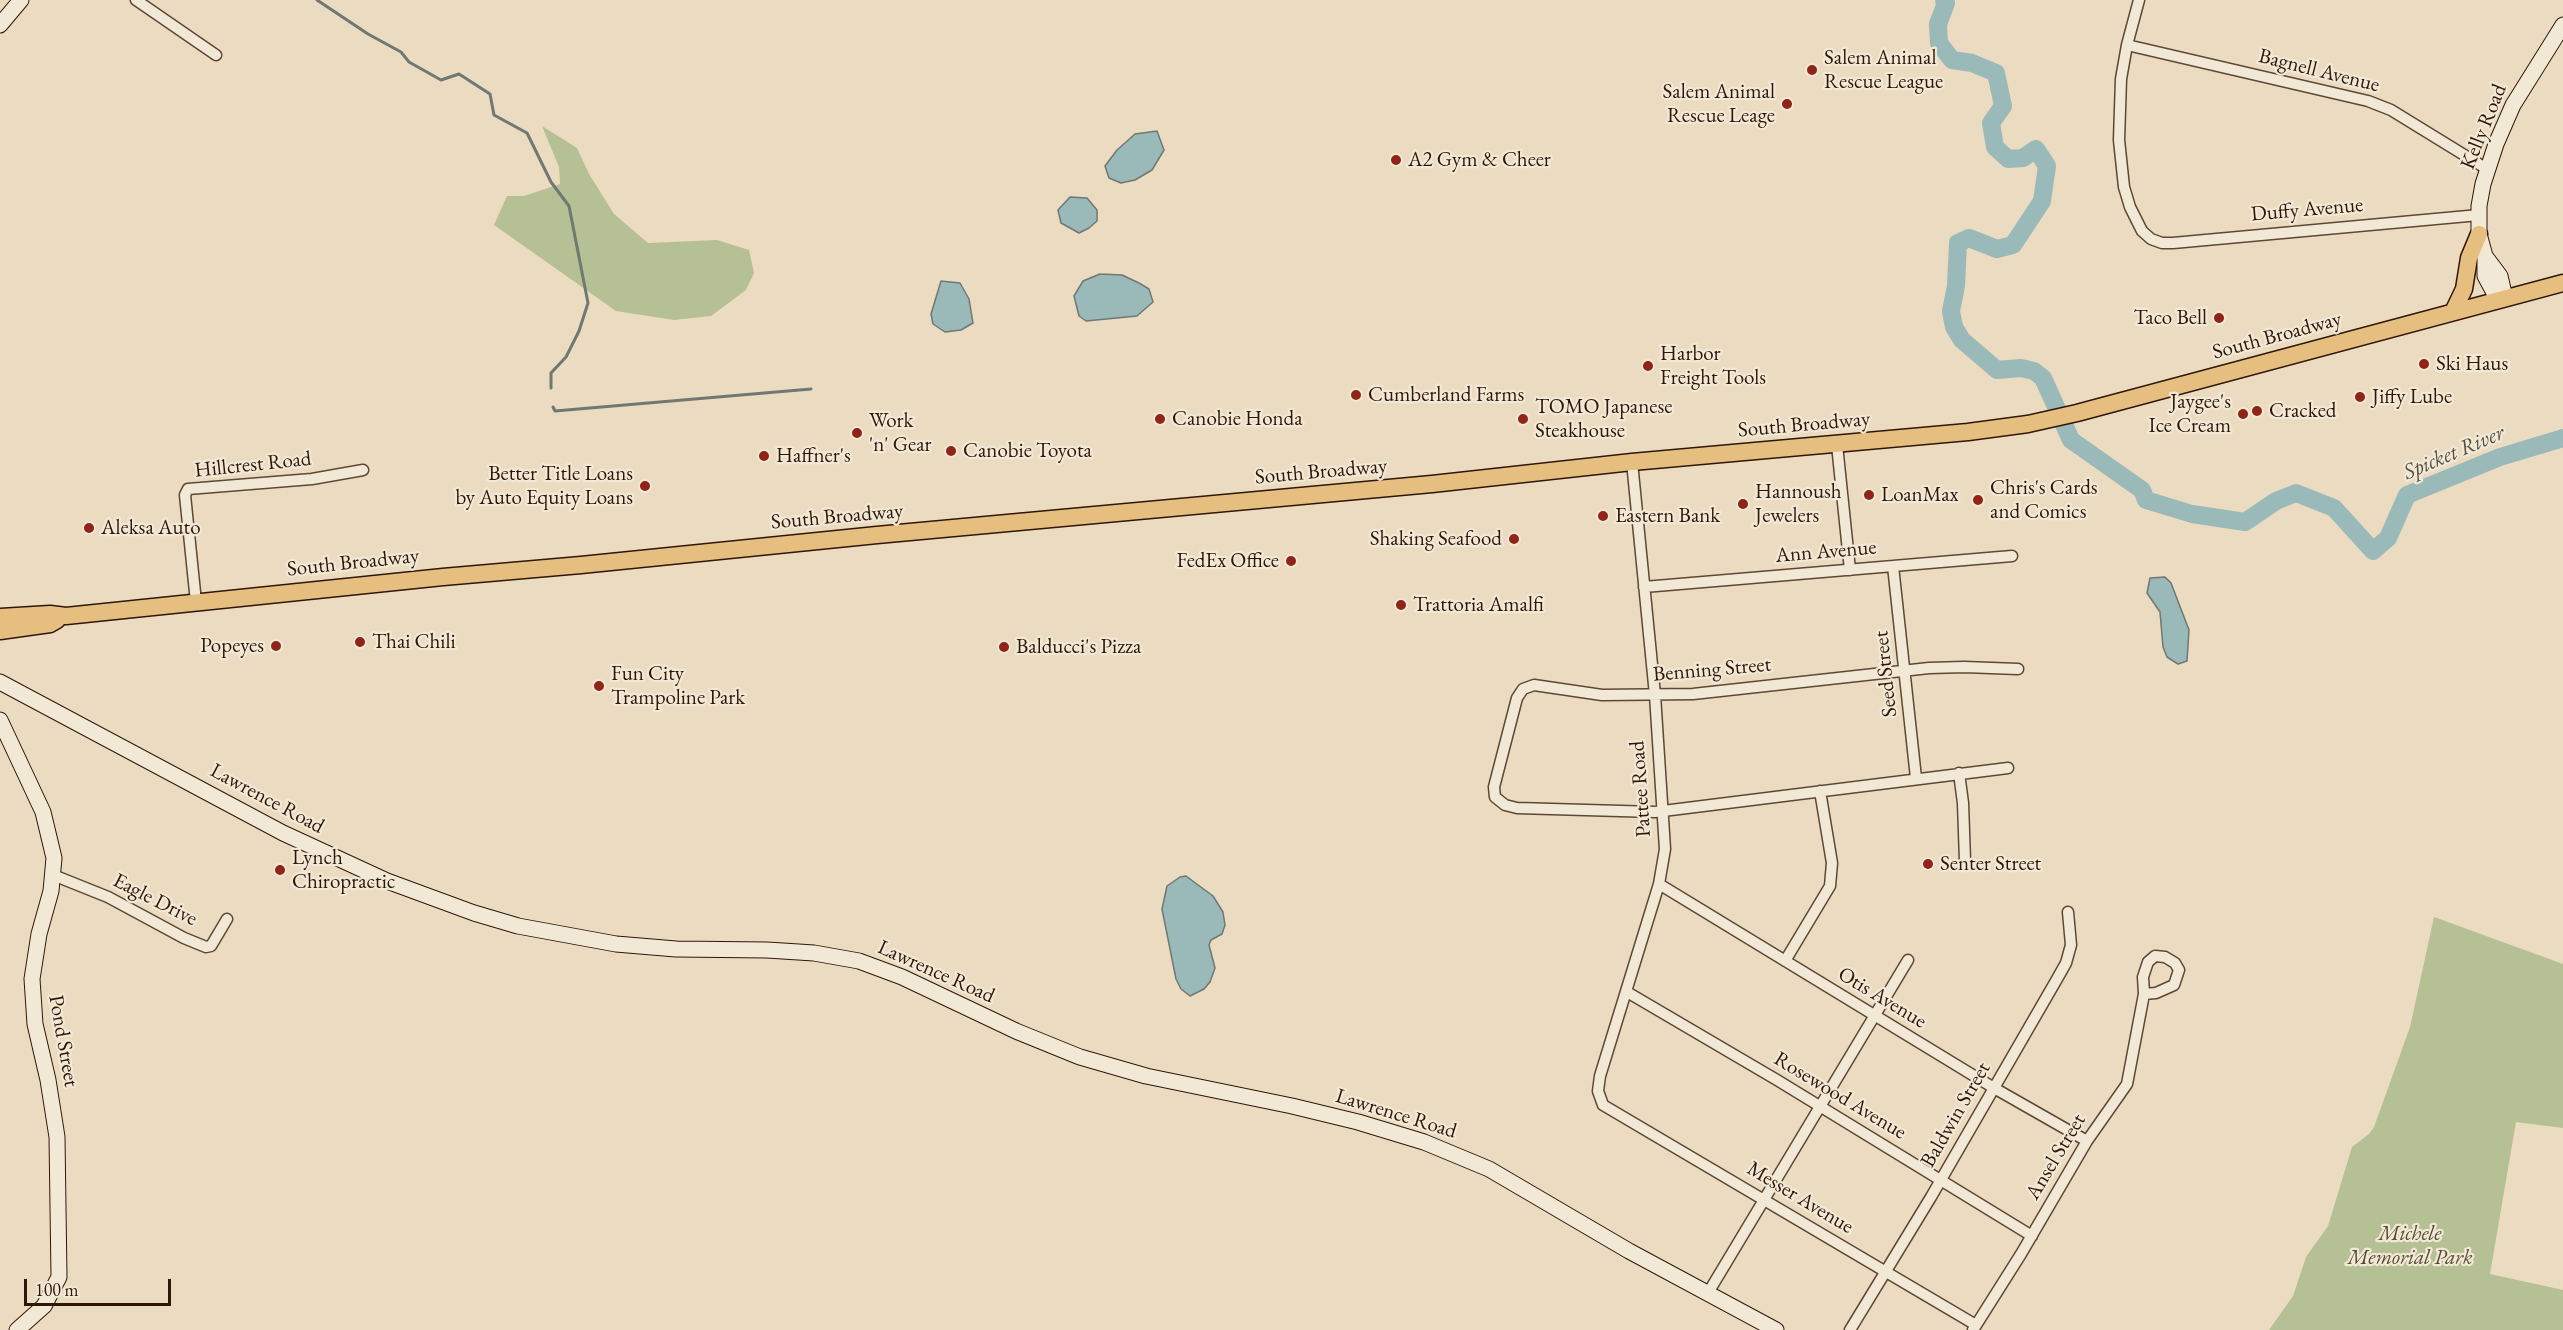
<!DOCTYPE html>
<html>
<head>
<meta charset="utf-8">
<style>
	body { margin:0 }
	#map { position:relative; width:2563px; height:1330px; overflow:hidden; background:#ebdbc0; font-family:"EB Garamond",serif }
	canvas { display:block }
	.scale { position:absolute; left:24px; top:1279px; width:147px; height:27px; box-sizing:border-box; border:3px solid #2f1707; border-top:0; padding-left:8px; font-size:18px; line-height:21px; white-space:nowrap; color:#2f1707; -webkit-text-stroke:4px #f2e8d6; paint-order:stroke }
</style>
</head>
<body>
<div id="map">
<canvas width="2563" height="1330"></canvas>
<div class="scale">100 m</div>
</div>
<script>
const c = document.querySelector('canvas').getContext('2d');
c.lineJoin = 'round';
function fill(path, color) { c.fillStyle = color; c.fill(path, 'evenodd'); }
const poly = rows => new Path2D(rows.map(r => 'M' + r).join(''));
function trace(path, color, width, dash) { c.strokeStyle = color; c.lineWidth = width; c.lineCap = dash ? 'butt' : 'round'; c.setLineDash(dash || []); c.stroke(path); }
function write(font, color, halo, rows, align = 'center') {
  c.font = font + ' "EB Garamond",serif'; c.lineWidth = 4.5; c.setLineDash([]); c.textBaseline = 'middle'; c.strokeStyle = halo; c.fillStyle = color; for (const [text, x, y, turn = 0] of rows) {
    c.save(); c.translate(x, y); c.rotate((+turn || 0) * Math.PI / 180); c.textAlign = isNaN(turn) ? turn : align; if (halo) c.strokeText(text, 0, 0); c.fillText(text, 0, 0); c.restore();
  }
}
const green = poly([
	[542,126,577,148,589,174,614,214,648,243,717,240,749,250,754,273,746,290,711,316,674,320,616,311,494,225,507,196,524,196,560,184,559,167],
	[2434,917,2563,964,2563,1128,2516,1122,2490,1274,2563,1290,2563,1330,2269,1330,2293,1296,2306,1257,2328,1226,2352,1147,2369,1134,2374,1127,2410,1027]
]);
const water = poly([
	[1157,131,1164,150,1152,170,1135,180,1121,183,1109,178,1105,166,1117,150,1135,134,1157,131],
	[1070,197,1087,198,1097,210,1097,221,1089,228,1079,233,1061,223,1058,210,1070,197],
	[1100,274,1122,275,1139,283,1149,289,1153,302,1137,316,1086,321,1079,316,1074,296,1083,281,1100,274],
	[941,281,960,283,969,299,973,323,961,330,945,332,933,324,931,314,941,281],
	[2165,577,2171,583,2189,630,2187,661,2178,664,2167,657,2163,647,2160,612,2147,593,2150,578,2165,577],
	[1186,876,1213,896,1223,912,1225,925,1222,934,1211,940,1209,945,1215,968,1210,982,1204,989,1190,996,1181,989,1176,979,1162,909,1167,886,1180,877,1186,876]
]);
const stream = poly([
	[317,0,368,34,401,52,409,62,441,80,459,74,490,94,494,115,527,133,551,182,569,206,588,303,579,331,566,357,551,373,551,388],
	[553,407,555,411,811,389]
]);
const river = poly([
	[1944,0,1946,3,1938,24,1939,43,1952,60,1972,63,1996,73,2003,106,1991,123,1995,147,2008,159,2023,158,2036,149,2047,166,2042,201,2013,245,1997,249,1969,238,1958,243,1956,286,1951,311,1954,327,1962,340,1997,370,2021,368,2034,371,2043,378,2071,440,2142,490,2146,500,2192,514,2245,522,2276,501,2296,493,2334,508,2373,551,2388,538,2407,495,2500,457,2563,438]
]);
const street = poly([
	[136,0,216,55],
	[2139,0,2127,45,2121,79,2119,140,2124,187,2130,207,2142,231,2151,239,2162,243,2173,243,2479,215],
	[2127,45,2368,101,2391,110,2487,169],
	[1837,445,1850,570],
	[1632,462,1655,695,1665,849,1659,884,1600,1076,1598,1091,1603,1105,1976,1325],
	[1893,566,1916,778],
	[1644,587,2012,556],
	[196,602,185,495,188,489,312,479,363,470],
	[2008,768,1655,812,1517,808,1505,805,1495,797,1494,787,1517,698,1523,689,1534,685,1602,695,1693,694,1929,668,1964,667,2018,669],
	[1959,773,1963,803,1965,861],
	[53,875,108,897,184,938,206,947,211,946,227,919],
	[1659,884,1994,1088,2087,1141],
	[1785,961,1830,886,1832,863,1820,791],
	[1627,992,1777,1080,2032,1236],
	[1708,1293,1908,960],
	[1850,1330,1931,1197,2057,979,2066,963,2071,945,2068,912],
	[1973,1330,2021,1254,2087,1141,2127,1084,2144,994,2143,977,2148,962,2155,956,2165,957,2175,963,2179,970,2174,985,2156,993,2144,994]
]);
const secondary = poly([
	[0,25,21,0],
	[2485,256,2500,276,2505,298],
	[2498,300,2485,276,2485,256,2479,234,2479,206,2483,184,2496,144,2513,105,2563,25],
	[0,682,283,833,387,881,474,913,518,926,616,944,676,949,767,950,814,953,859,961,902,977,1016,1031,1080,1057,1146,1076,1292,1106,1358,1122,1424,1142,1489,1169,1629,1251,1776,1330],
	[0,720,43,812,54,858,51,891,39,934,32,979,35,1024,48,1080,57,1137,59,1277,44,1306,17,1330]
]);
const primary = poly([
	[2453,312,2464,289,2469,258,2479,234],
	[0,617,50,614,66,616,443,577,581,565,877,535,1432,484,1632,462,1968,432,2028,424,2077,413,2563,283],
	[0,631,50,624,57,620]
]);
const markers = [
	[1812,70,6,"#8f2418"],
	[1787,104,6,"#8f2418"],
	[1396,160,6,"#8f2418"],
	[2219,318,6,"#8f2418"],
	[2424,364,6,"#8f2418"],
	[1648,366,6,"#8f2418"],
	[1356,395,6,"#8f2418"],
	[2360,397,6,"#8f2418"],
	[2257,411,6,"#8f2418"],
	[2243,414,6,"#8f2418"],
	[1160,419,6,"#8f2418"],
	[1523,419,6,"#8f2418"],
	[857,433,6,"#8f2418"],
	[951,451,6,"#8f2418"],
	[764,456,6,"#8f2418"],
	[645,486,6,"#8f2418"],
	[1869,495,6,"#8f2418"],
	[1978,500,6,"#8f2418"],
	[1743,504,6,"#8f2418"],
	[1603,516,6,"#8f2418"],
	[89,528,6,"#8f2418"],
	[1514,539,6,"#8f2418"],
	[1291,561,6,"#8f2418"],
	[1401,605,6,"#8f2418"],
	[360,642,6,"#8f2418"],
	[276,646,6,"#8f2418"],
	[1004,647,6,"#8f2418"],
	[599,686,6,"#8f2418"],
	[1928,864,6,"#8f2418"],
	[280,870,6,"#8f2418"]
];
const poiNames = [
	["Salem Animal",1824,58],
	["Rescue League",1824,82],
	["Salem Animal",1775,92,"right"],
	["Rescue Leage",1775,116,"right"],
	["A2 Gym & Cheer",1408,160],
	["Taco Bell",2207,318,"right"],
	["Harbor",1660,354],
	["Freight Tools",1660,378],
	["Ski Haus",2436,364],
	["Cumberland Farms",1368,395],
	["Jiffy Lube",2372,397],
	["Jaygee's",2231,402,"right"],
	["Ice Cream",2231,426,"right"],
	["TOMO Japanese",1535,407],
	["Steakhouse",1535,431],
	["Cracked",2269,411],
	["Canobie Honda",1172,419],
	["Work",869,421],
	["'n' Gear",869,445],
	["Canobie Toyota",963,451],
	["Haffner's",776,456],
	["Better Title Loans",633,474,"right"],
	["by Auto Equity Loans",633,498,"right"],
	["Chris's Cards",1990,488],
	["and Comics",1990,512],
	["Hannoush",1755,492],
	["Jewelers",1755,516],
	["LoanMax",1881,495],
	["Eastern Bank",1615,516],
	["Aleksa Auto",101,528],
	["Shaking Seafood",1502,539,"right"],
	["FedEx Office",1279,561,"right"],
	["Trattoria Amalfi",1413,605],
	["Thai Chili",372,642],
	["Popeyes",264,646,"right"],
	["Balducci's Pizza",1016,647],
	["Fun City",611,674],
	["Trampoline Park",611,698],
	["Lynch",292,858],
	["Chiropractic",292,882],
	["Senter Street",1940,864]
];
const streetNames = [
	["Bagnell Avenue",2319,71,14],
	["Kelly Road",2484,127,-68],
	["Duffy Avenue",2307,210,-5],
	["South Broadway",2277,336,-15],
	["South Broadway",1804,425,-5],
	["Hillcrest Road",253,465,-6],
	["South Broadway",1321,472,-5],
	["South Broadway",837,517,-5],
	["Ann Avenue",1826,552,-5],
	["South Broadway",353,563,-6],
	["Benning Street",1712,670,-5],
	["Seed Street",1886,674,-96],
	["Pattee Road",1641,789,-94],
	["Lawrence Road",267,799,28],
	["Eagle Drive",155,900,27],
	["Lawrence Road",936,972,24],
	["Otis Avenue",1882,998,31],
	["Pond Street",63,1041,80],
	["Rosewood Avenue",1840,1096,31],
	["Lawrence Road",1396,1114,17],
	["Baldwin Street",1956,1115,-60],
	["Ansel Street",2056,1157,-59],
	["Messer Avenue",1800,1198,31]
];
const parkNames = [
	["Michele",2410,1234],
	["Memorial Park",2410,1258]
];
const waterNames = [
	["Spicket River",2454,453,-23]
];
fill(green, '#b5c194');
fill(water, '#9ab9b9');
trace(water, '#6f7872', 1.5);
trace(stream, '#6f7872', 3);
trace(river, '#9ab9b9', 18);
trace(street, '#5e4835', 13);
trace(secondary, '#2f1707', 17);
trace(primary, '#2f1707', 19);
trace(street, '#f2e8d6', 10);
trace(secondary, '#f2e8d6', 15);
trace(primary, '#e6be80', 16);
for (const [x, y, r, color] of markers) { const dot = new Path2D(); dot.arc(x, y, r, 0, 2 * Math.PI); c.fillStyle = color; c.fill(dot); trace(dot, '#f2e8d6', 2); }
write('21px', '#2f1707', '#f2e8d6', poiNames, 'left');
write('21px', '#2f1707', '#f2e8d6', streetNames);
write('italic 21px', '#574a31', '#f2e8d6', parkNames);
write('italic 22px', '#545045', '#f2e8d6', waterNames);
</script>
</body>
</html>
